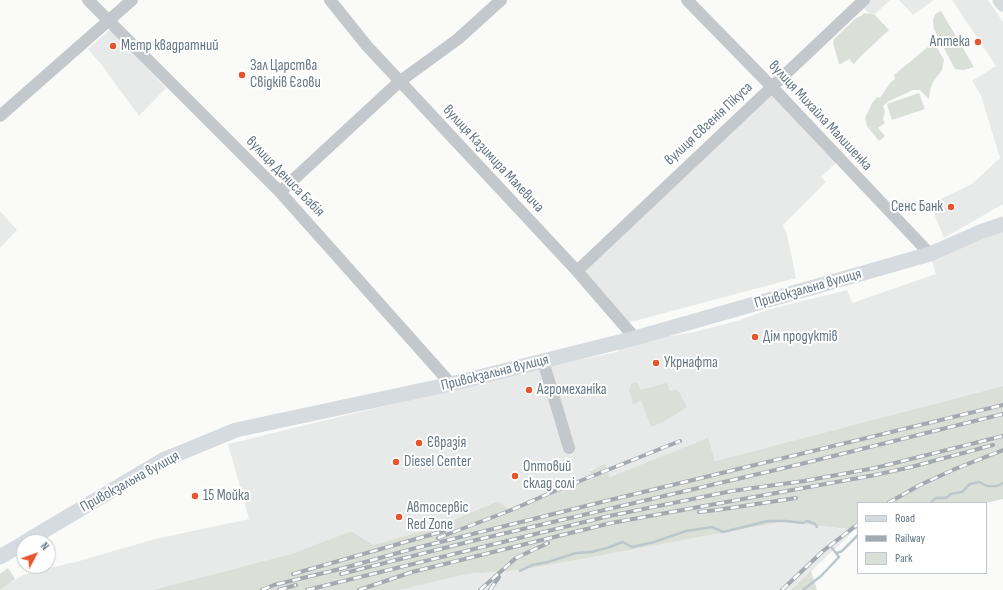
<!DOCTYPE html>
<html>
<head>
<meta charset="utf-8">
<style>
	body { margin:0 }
	#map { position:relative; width:1003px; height:590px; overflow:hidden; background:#fafaf8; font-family:"Sofia Sans Condensed",sans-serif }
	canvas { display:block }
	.legend { position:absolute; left:857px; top:502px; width:130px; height:72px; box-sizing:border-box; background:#fff; border:1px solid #c1c8cd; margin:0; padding:5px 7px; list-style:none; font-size:12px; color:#657683 }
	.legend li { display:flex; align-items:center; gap:8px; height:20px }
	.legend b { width:20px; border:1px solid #c1c8cd }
	.north { position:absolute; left:16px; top:534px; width:40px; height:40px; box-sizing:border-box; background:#fff; border:1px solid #c1c8cd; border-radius:50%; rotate:49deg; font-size:11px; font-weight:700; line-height:16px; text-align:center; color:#657683 }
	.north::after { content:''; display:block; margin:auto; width:14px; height:18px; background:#e4572e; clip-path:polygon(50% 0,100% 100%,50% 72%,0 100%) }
</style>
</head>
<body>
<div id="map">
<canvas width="1003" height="590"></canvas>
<ul class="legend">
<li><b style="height:5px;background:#d6dbdf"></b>Road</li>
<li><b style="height:5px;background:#a2aab0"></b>Railway</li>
<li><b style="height:11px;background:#dadfd7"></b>Park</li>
</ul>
<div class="north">N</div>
</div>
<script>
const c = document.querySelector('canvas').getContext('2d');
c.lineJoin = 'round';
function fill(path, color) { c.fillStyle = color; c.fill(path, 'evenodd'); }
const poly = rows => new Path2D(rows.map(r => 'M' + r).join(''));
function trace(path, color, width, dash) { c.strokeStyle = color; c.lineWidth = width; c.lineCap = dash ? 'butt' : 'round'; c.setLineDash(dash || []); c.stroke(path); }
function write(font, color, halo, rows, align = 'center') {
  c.font = font + ' "Sofia Sans Condensed",sans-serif'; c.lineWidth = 4; c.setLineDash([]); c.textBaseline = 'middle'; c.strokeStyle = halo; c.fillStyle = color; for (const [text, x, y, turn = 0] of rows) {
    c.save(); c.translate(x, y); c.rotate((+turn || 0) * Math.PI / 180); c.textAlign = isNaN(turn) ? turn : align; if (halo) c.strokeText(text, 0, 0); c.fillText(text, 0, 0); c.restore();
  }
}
const built = poly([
	[856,0,890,0,872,17],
	[899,0,934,0,913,15],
	[952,0,988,0,1003,22,1003,204,944,238,930,204,972,184,1000,158,981,95,972,81,996,66],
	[111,29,166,88,139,116,101,64,88,49],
	[772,87,840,159,821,177,826,182,783,225,787,234,796,278,623,324,577,271],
	[0,211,17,230,0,248],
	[1003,222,1003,386,715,461,708,439,610,477,605,465,590,470,593,479,533,498,508,508,496,501,440,526,373,545,351,531,291,554,152,590,0,590,2,587,25,574,79,561,155,539,249,519,228,444,536,369,617,352,621,348,668,333,671,336,695,332,740,320,767,310,847,290,852,303,936,274,930,254],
	[781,522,855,530,791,590,399,590,468,574,522,570]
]);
const green = poly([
	[941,11,974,67,964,70,955,69,934,29,933,20,935,14],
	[864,13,875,15,889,30,860,57,854,64,849,59,841,64,839,64,833,43,834,39,856,18,861,16],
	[934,42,944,60,942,70,933,82,930,90,929,99,920,90,913,90,889,101,883,106,885,112,883,119,885,123,878,128,885,136,879,141,867,126,865,118,872,103,877,97,880,98,890,83,895,79,894,75],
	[919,93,925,109,892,120,887,104],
	[637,382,641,390,667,383,670,391,678,390,687,407,665,421,651,427,641,401,633,404,629,390,631,384],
	[1003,386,1003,499,986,503,858,503,858,530,781,522,522,570,468,574,399,590,152,590,291,554,351,531,373,545,440,526,497,501,508,508,533,498,593,479,590,471,605,464,610,477,708,438,715,461],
	[8,568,15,579,0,590,0,574],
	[811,571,817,590,791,590]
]);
const stream = poly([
	[930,503,936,498,946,498,951,494,962,492,970,484,979,482,987,486,997,486,1003,483],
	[837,553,842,551,858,535],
	[520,571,532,565,548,562,576,553,591,552,607,548,623,542,632,547,654,542,686,531,712,527,723,532,768,521,786,521,803,523,807,521,815,524,817,527],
	[803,590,821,576,839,557,832,548]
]);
const minor = poly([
	[88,0,280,192,451,384],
	[330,0,367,46,577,271,635,338],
	[687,0,772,87,930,254],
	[0,116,132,0],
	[280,192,399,82,458,39,501,0],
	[577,271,864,0],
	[543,361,569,448]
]);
const major = poly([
	[1000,0,1003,4],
	[25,542,163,460,236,430,451,384,635,338,930,254,980,232,1003,224],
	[0,557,24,543]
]);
const rail = poly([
	[888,503,920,485,955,469,1003,450],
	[699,512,717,510,796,498],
	[438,538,514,509,550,493,680,441],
	[293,574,444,531],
	[341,574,476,540,801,464,1003,414],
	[262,590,274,585,340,569,412,549,606,501,1003,405],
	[279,590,296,585],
	[307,590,609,516,732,491,804,481,875,468,1003,436],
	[359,590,412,572,611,523,875,475,911,467,993,445],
	[480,590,516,558,548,543],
	[490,590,499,577],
	[782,590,823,551,858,524]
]);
const markers = [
	[978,42,4,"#e4572e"],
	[113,46,4,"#e4572e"],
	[242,75,4,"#e4572e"],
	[951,207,4,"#e4572e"],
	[755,337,4,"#e4572e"],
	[656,363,4,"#e4572e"],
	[529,390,4,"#e4572e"],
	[419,443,4,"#e4572e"],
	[396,462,4,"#e4572e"],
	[515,476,4,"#e4572e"],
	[195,496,4,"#e4572e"],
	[399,517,4,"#e4572e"]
];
const poiNames = [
	["Аптека",970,42,"right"],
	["Метр квадратний",121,46],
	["Зал Царства",250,66],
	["Свідків Єгови",250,83],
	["Сенс Банк",943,207,"right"],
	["Дім продуктів",763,337],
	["Укрнафта",664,363],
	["Агромеханіка",537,390],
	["Євразія",427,443],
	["Diesel Center",404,462],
	["Оптовий",523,467],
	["склад солі",523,484],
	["15 Мойка",203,496],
	["Автосервіс",407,508],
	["Red Zone",407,525]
];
const streetNames = [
	["вулиця Михайла Малишенка",820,116,47],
	["вулиця Євгенія Пікуса",709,124,-43],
	["вулиця Казимира Малевича",493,159,47],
	["вулиця Дениса Бабія",285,177,46],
	["Привокзальна вулиця",808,289,-16],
	["Привокзальна вулиця",495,373,-14],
	["Привокзальна вулиця",130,482,-29]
];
fill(built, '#e8e9e9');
fill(green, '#dadfd7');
trace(stream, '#bbc7cb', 2.5);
trace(minor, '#c3c8cc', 12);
trace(major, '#d6dbdf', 15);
trace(rail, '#a2aab0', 4);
trace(rail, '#fff', 2.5, [8]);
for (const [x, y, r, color] of markers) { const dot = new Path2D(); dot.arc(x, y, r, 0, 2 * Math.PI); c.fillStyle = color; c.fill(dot); trace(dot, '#fff', 1.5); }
write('15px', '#657683', '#fff', poiNames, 'left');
write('15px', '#657683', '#fff', streetNames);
</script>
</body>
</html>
